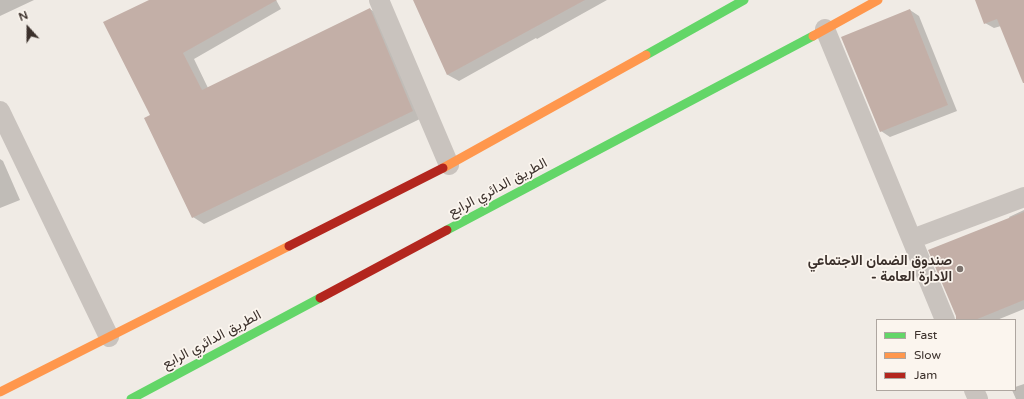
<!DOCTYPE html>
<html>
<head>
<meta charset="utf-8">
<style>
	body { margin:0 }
	#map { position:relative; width:1024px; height:399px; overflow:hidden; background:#f0ebe5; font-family:"Varela Round",sans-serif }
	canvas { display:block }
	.legend { position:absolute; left:876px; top:319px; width:140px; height:72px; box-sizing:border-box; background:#fbf5ee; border:1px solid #aea6a0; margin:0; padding:5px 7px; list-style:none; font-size:12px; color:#3b302b }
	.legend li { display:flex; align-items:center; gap:8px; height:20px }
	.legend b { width:20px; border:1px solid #aea6a0 }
	.north { position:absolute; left:8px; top:8px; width:40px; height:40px; -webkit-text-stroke:3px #fbf5ee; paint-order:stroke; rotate:339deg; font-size:11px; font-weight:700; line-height:16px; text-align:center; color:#3b302b }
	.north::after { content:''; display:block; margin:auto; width:14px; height:18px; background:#3b302b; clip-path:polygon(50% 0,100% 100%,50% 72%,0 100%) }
</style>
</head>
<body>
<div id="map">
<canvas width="1024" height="399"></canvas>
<ul class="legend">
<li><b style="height:5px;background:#63d668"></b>Fast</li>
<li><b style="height:5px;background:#ff974d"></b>Slow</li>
<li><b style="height:5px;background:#b3261e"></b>Jam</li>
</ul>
<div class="north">N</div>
</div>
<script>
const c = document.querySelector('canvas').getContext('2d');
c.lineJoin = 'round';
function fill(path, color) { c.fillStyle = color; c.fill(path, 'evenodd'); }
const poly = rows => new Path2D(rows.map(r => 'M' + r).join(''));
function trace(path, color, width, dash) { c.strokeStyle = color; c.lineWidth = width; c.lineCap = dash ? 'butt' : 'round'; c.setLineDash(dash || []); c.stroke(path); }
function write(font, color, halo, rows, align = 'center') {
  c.font = font + ' "Varela Round",Vazirmatn,sans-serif'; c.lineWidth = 3.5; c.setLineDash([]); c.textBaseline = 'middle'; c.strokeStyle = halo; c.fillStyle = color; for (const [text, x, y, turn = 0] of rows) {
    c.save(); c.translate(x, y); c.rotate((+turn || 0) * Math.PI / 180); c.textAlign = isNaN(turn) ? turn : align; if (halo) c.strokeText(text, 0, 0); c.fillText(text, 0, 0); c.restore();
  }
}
const shadow = poly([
	[0,0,34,0,0,16],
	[151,0,276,0,281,9,194,59,208,88,370,9,381,16,424,117,204,224,193,217,151,116],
	[415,0,607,0,537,39,536,38,459,81,448,75],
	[976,0,1024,0,1024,82,1001,26,994,28,985,23],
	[910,10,919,16,957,111,890,137,881,131],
	[0,159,3,161,20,200,0,208],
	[1024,210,1024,309,997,320,957,320,1010,219,1009,217],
	[1024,384,1024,399,1016,399,1012,390,1015,390,1015,387]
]);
const building = poly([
	[149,0,277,0,183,53,202,90,370,8,413,111,192,218,144,118,150,115,103,22],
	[413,0,585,0,447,75],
	[975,0,1024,0,1024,83,1023,83,997,19,984,24],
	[910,9,948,105,880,132,841,37],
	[1024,212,1024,300,975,320,956,320,956,316,928,250]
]);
const street = poly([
	[379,0,449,165],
	[825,29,945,320],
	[0,111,109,337],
	[912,239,1024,197],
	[974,390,978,399]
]);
const fast = poly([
	[646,55,744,0],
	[447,230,813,36],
	[131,399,320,298]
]);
const slow = poly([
	[813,36,878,0],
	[443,168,646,55],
	[0,392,289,246]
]);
const jam = poly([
	[289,246,443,168],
	[320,298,447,230]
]);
const markers = [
	[960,269,4,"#7a716c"]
];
const streetNames = [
	["الطريق الدائري الرابع",498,188,-28],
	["الطريق الدائري الرابع",212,340,-28]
];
const poiNames = [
	["صندوق الضمان الاجتماعي",952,261],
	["- الادارة العامة",952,277]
];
fill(shadow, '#0003');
fill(building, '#c3afa7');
trace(street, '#c9c3be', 20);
trace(fast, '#63d668', 9);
trace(slow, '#ff974d', 9);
trace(jam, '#b3261e', 9);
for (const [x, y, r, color] of markers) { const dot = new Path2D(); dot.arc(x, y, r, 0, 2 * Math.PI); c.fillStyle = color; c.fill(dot); trace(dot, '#fbf5ee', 1.5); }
write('14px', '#3b302b', '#fbf5ee', streetNames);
write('bold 14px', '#3b302b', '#fbf5ee', poiNames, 'right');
</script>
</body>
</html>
